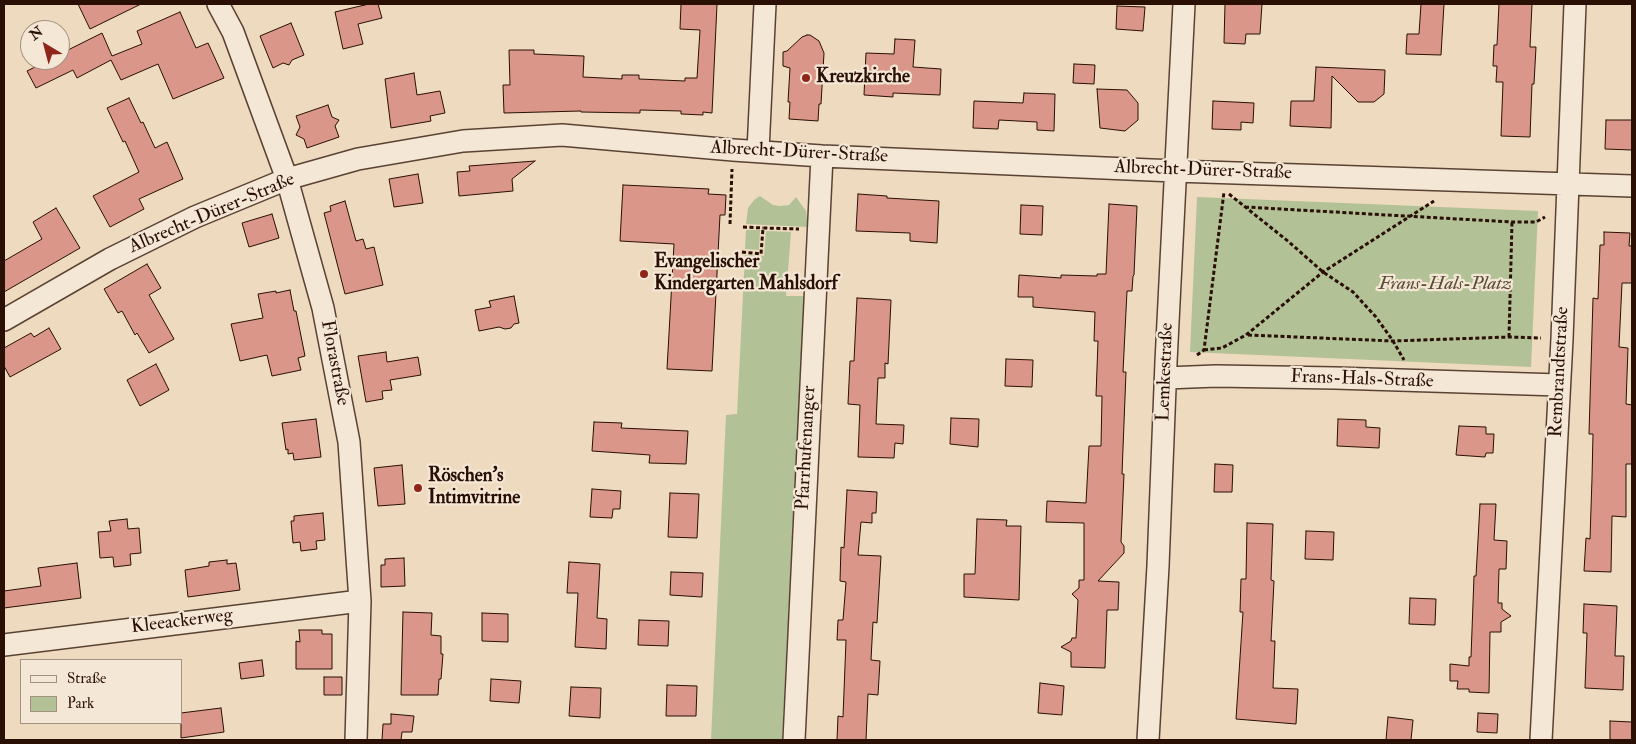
<!DOCTYPE html>
<html>
<head>
<meta charset="utf-8">
<style>
	body { margin:0 }
	#map { position:relative; width:1636px; height:744px; overflow:hidden; background:#eedabf; font-family:"IM FELL Double Pica",serif }
	canvas { display:block }
	.frame { position:absolute; inset:0; border:5px solid #290f04; pointer-events:none }
	.legend { position:absolute; left:20px; top:659px; width:162px; height:65px; box-sizing:border-box; background:#f4e7d5; border:1px solid #a39181; margin:0; padding:6px 9px; list-style:none; font-size:15px; color:#290f04 }
	.legend li { display:flex; align-items:center; gap:10px; height:25px }
	.legend b { width:25px; border:1px solid #a39181 }
	.north { position:absolute; left:20px; top:20px; width:50px; height:50px; box-sizing:border-box; background:#f4e7d5; border:1px solid #a39181; border-radius:50%; rotate:323deg; font-size:14px; font-weight:700; line-height:20px; text-align:center; color:#290f04 }
	.north::after { content:''; display:block; margin:auto; width:18px; height:22px; background:#8f2418; clip-path:polygon(50% 0,100% 100%,50% 72%,0 100%) }
</style>
</head>
<body>
<div id="map">
<canvas width="1636" height="744"></canvas>
<div class="frame"></div>
<ul class="legend">
<li><b style="height:6px;background:#f4e7d5"></b>Straße</li>
<li><b style="height:14px;background:#b3c196"></b>Park</li>
</ul>
<div class="north">N</div>
</div>
<script>
const c = document.querySelector('canvas').getContext('2d');
c.lineJoin = 'round';
function fill(path, color) { c.fillStyle = color; c.fill(path, 'evenodd'); }
const poly = rows => new Path2D(rows.map(r => 'M' + r).join(''));
function trace(path, color, width, dash) { c.strokeStyle = color; c.lineWidth = width; c.lineCap = dash ? 'butt' : 'round'; c.setLineDash(dash || []); c.stroke(path); }
function write(font, color, halo, rows, align = 'center') {
  c.font = font + ' "IM FELL Double Pica",serif'; c.lineWidth = 4.5; c.setLineDash([]); c.textBaseline = 'middle'; c.strokeStyle = halo; c.fillStyle = color; for (const [text, x, y, turn = 0] of rows) {
    c.save(); c.translate(x, y); c.rotate((+turn || 0) * Math.PI / 180); c.textAlign = isNaN(turn) ? turn : align; if (halo) c.strokeText(text, 0, 0); c.fillText(text, 0, 0); c.restore();
  }
}
const green = poly([
	[760,196,773,205,780,206,789,205,796,197,806,211,808,227,746,224,748,208,754,200],
	[1197,197,1538,211,1531,367,1190,352],
	[746,230,760,230,759,250,745,249],
	[766,231,791,232,786,296,804,296,782,740,711,740,726,415,737,414,745,255,764,256]
]);
const building = poly([
	[78,4,141,4,90,29,78,4],
	[369,4,378,4,382,18,358,24,363,44,343,49,335,12,369,4],
	[681,4,717,4,712,113,703,112,703,115,681,114,681,111,640,110,640,113,581,112,581,111,504,113,503,85,510,85,509,50,534,50,534,54,584,56,583,77,622,79,622,75,639,75,639,79,685,81,685,78,697,78,700,30,680,29,681,4],
	[1225,4,1262,4,1260,34,1246,34,1245,44,1224,43,1225,4],
	[1421,4,1444,4,1441,55,1406,54,1407,34,1419,34,1421,4],
	[1499,4,1532,4,1530,47,1536,47,1534,84,1532,84,1530,137,1501,136,1503,82,1496,82,1497,66,1493,66,1494,45,1497,45,1499,4],
	[1117,6,1145,7,1143,31,1116,29,1117,6],
	[180,12,196,48,208,43,224,78,173,99,158,64,121,80,111,60,77,78,73,70,36,88,27,71,49,60,60,60,60,54,102,33,112,56,142,44,137,31,180,12],
	[291,23,304,55,292,60,289,65,283,63,273,68,260,36,291,23],
	[807,35,810,35,819,41,824,53,821,104,819,104,818,121,789,119,790,102,788,102,790,68,783,66,783,52,787,51,802,37,807,35],
	[895,39,915,40,913,67,941,69,940,95,893,93,893,97,864,95,866,53,894,54,895,39],
	[1074,64,1095,65,1094,84,1073,83,1074,64],
	[1316,67,1385,70,1384,94,1374,102,1358,102,1332,76,1331,128,1290,126,1291,101,1314,101,1316,67],
	[414,73,417,95,440,91,445,113,430,116,431,121,391,128,385,79,414,73],
	[1097,89,1127,90,1138,103,1138,120,1125,131,1100,128,1097,89],
	[1024,93,1055,94,1054,131,1037,130,1037,122,999,120,998,129,973,128,974,101,1023,103,1024,93],
	[129,98,141,123,143,122,155,148,167,142,183,179,139,199,144,209,110,227,93,196,139,172,125,141,123,142,107,108,129,98],
	[1213,101,1254,103,1253,123,1241,122,1241,130,1212,129,1213,101],
	[328,105,332,117,339,120,335,126,339,137,307,148,304,139,296,135,300,127,296,116,328,105],
	[1606,120,1632,120,1632,150,1605,149,1606,120],
	[535,161,512,179,513,191,459,196,457,172,470,171,469,166,535,161],
	[418,174,423,203,394,207,389,179,418,174],
	[623,185,709,189,708,194,726,195,725,215,720,215,712,371,667,369,674,244,620,241,623,185],
	[858,194,887,196,887,198,939,201,937,243,910,241,910,233,856,231,858,194],
	[345,201,356,241,363,239,366,249,374,247,383,285,345,294,324,213,331,211,330,206,345,201],
	[1109,204,1137,206,1134,275,1133,276,1132,291,1127,291,1123,372,1126,372,1122,474,1124,474,1121,542,1124,546,1124,553,1098,581,1119,582,1118,610,1107,610,1105,668,1071,667,1071,652,1061,647,1071,641,1072,638,1076,638,1078,600,1072,594,1079,588,1079,580,1084,580,1084,523,1046,522,1047,501,1086,503,1089,446,1101,446,1102,396,1096,396,1098,341,1094,341,1095,312,1033,307,1033,297,1018,297,1019,275,1061,278,1061,275,1097,276,1097,274,1106,274,1109,204],
	[1021,205,1043,206,1042,235,1020,234,1021,205],
	[56,208,80,248,4,292,4,261,42,239,33,222,56,208],
	[272,214,279,238,249,247,242,223,272,214],
	[1604,232,1630,233,1629,246,1632,246,1632,283,1622,283,1619,347,1628,348,1626,404,1632,405,1632,464,1626,464,1626,517,1612,516,1611,572,1584,571,1586,538,1590,539,1592,478,1593,434,1589,434,1593,298,1598,299,1600,245,1604,245,1604,232],
	[147,264,161,288,149,295,174,339,149,353,137,333,135,335,122,311,118,313,104,289,147,264],
	[290,290,294,311,296,311,305,356,298,358,301,370,272,376,267,355,240,361,231,324,263,318,258,294,276,291,276,293,290,290],
	[514,296,519,323,514,324,511,328,505,329,499,327,479,331,475,310,491,307,489,301,514,296],
	[857,298,891,300,888,364,885,363,885,378,878,378,876,424,904,425,903,444,895,443,894,458,858,457,860,405,848,404,850,361,854,361,857,298],
	[49,328,61,349,10,377,4,366,4,348,31,333,34,337,49,328],
	[386,352,387,362,418,357,421,375,390,380,392,390,382,391,383,399,366,402,358,356,386,352],
	[1006,359,1033,360,1032,387,1005,386,1006,359],
	[156,364,169,390,140,406,127,380,156,364],
	[951,418,979,419,978,447,950,444,951,418],
	[316,419,321,457,294,460,293,453,288,454,288,449,286,450,282,423,316,419],
	[1338,419,1366,420,1366,427,1380,428,1379,448,1337,446,1338,419],
	[594,422,622,423,621,428,688,431,686,464,649,463,650,455,592,451,594,422],
	[1459,426,1486,427,1486,434,1494,434,1493,453,1486,453,1485,457,1456,455,1459,426],
	[1215,464,1233,465,1232,492,1214,492,1215,464],
	[402,465,405,504,378,506,374,468,402,465],
	[592,489,621,491,620,509,613,509,612,518,590,517,592,489],
	[847,490,877,492,876,513,872,513,872,523,861,522,858,555,881,556,877,623,873,622,871,660,880,661,878,695,868,694,866,740,837,740,838,716,843,717,846,640,837,640,838,620,843,620,846,582,840,581,841,547,844,548,847,490],
	[670,493,699,494,697,538,668,537,670,493],
	[1480,504,1496,504,1494,540,1507,541,1506,569,1499,569,1498,603,1502,603,1502,609,1511,616,1501,622,1501,632,1490,632,1489,693,1469,692,1469,689,1457,689,1458,681,1450,681,1450,664,1469,666,1469,657,1471,657,1474,576,1476,576,1480,504],
	[323,513,325,540,316,541,317,549,301,551,300,542,293,543,291,521,294,521,294,516,323,513],
	[127,519,128,529,139,528,141,553,130,554,131,565,114,567,113,557,100,558,98,532,111,531,109,521,127,519],
	[977,519,1007,520,1006,526,1021,526,1019,600,964,597,964,574,975,574,977,519],
	[1247,523,1273,524,1271,580,1274,581,1271,641,1275,641,1273,688,1298,689,1296,724,1236,719,1243,612,1240,612,1241,579,1246,579,1247,523],
	[1306,531,1334,532,1333,560,1305,559,1306,531],
	[404,558,405,586,381,587,381,565,385,565,385,559,404,558],
	[227,560,227,564,236,563,240,590,188,597,185,570,209,566,209,562,227,560],
	[569,562,600,564,597,618,607,619,606,649,575,647,578,593,567,593,569,562],
	[77,563,81,598,4,608,4,591,41,586,38,568,77,563],
	[671,572,703,573,702,597,670,595,671,572],
	[1410,598,1436,599,1435,625,1409,624,1410,598],
	[1584,604,1617,606,1615,656,1624,656,1623,690,1585,688,1587,633,1583,633,1584,604],
	[403,612,432,613,431,635,441,636,441,654,443,654,441,679,439,679,438,695,401,695,403,612],
	[482,613,508,614,508,642,482,641,482,613],
	[639,620,669,621,668,646,638,645,639,620],
	[299,630,322,630,322,634,332,634,332,669,296,669,296,641,300,642,299,630],
	[262,660,264,676,241,679,239,663,262,660],
	[324,677,342,677,342,695,324,695,324,677],
	[491,679,521,681,519,703,490,701,491,679],
	[1040,683,1064,686,1062,715,1038,713,1040,683],
	[667,685,697,686,696,716,666,716,667,685],
	[571,687,601,688,600,718,569,716,571,687],
	[221,708,224,732,181,738,181,713,221,708],
	[1478,713,1498,714,1497,733,1477,732,1478,713],
	[391,714,414,716,412,732,402,732,401,740,382,740,383,724,391,724,391,714],
	[1388,717,1413,720,1411,740,1386,740,1388,717],
	[1610,721,1632,722,1632,740,1610,740,1610,721]
]);
const path = poly([
	[1229,194,1289,242,1323,272,1353,292,1376,317,1393,341,1404,360],
	[1245,207,1512,222,1536,222,1545,217],
	[730,224,732,169],
	[743,227,763,228],
	[742,252,761,254,763,228,799,229],
	[1248,335,1393,341,1509,337,1541,338],
	[1509,337,1512,222],
	[1204,350,1222,348,1246,335,1323,272,1434,201],
	[1197,355,1204,350,1224,192]
]);
const street = poly([
	[218,4,233,32,287,179,323,308,349,442,360,601,356,740],
	[758,151,765,4],
	[4,320,110,259,195,217,287,179,358,159,463,141,562,135,733,150,822,156,1175,171,1632,186],
	[1166,378,1216,376,1335,378,1559,385],
	[4,645,360,601],
	[794,740,822,156],
	[1148,740,1158,566,1166,362,1184,4],
	[1541,740,1562,339,1575,4]
]);
const markers = [
	[806,78,5,"#8f2418"],
	[644,274,5,"#8f2418"],
	[418,488,5,"#8f2418"]
];
const poiNames = [
	["Kreuzkirche",816,78],
	["Evangelischer",654,263],
	["Kindergarten Mahlsdorf",654,285],
	["Röschen's",428,477],
	["Intimvitrine",428,499]
];
const streetNames = [
	["Albrecht-Dürer-Straße",799,153,3],
	["Albrecht-Dürer-Straße",1203,171,2],
	["Albrecht-Dürer-Straße",212,214,-23],
	["Florastraße",334,363,79],
	["Lemkestraße",1166,372,-88],
	["Rembrandtstraße",1560,372,-87],
	["Frans-Hals-Straße",1362,380,2],
	["Pfarrhufenanger",807,448,-87],
	["Kleeackerweg",182,622,-7]
];
const parkNames = [
	["Frans-Hals-Platz",1445,285]
];
fill(green, '#b3c196');
fill(building, '#d99689');
trace(building, '#290f04', 1);
trace(street, '#5a4233', 24);
trace(path, '#290f04', 3, [4, 2.5]);
trace(street, '#f4e7d5', 21);
for (const [x, y, r, color] of markers) { const dot = new Path2D(); dot.arc(x, y, r, 0, 2 * Math.PI); c.fillStyle = color; c.fill(dot); trace(dot, '#f4e7d5', 2); }
write('bold 19px', '#290f04', '#f4e7d5', poiNames, 'left');
write('19px', '#290f04', '#f4e7d5', streetNames);
write('italic 19px', '#594d37', '#f4e7d5', parkNames);
</script>
</body>
</html>
